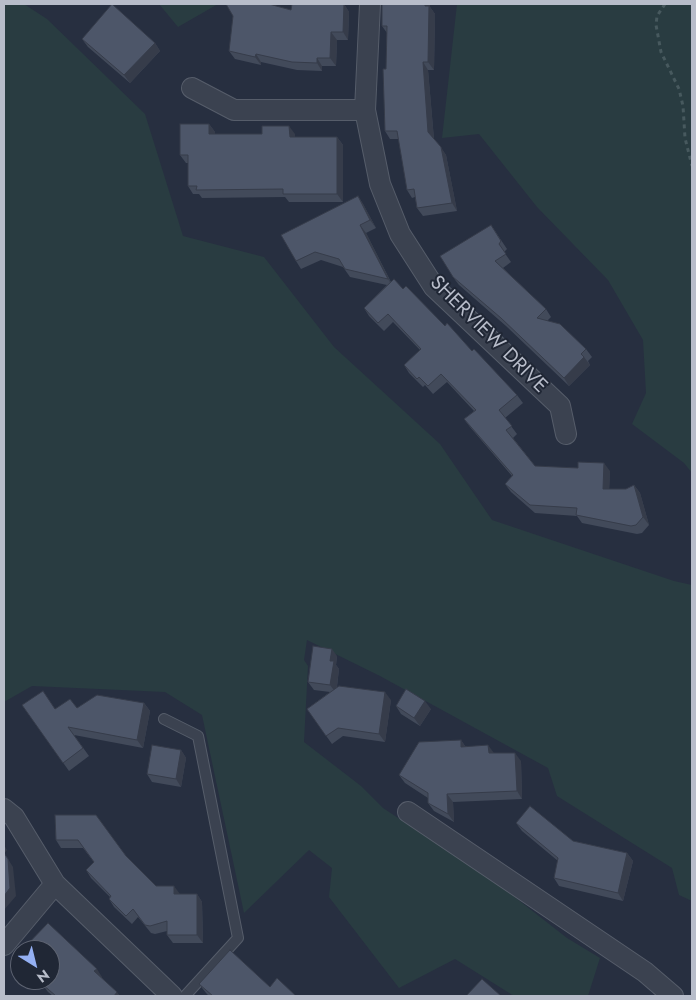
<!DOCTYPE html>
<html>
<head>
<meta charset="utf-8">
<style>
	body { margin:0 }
	#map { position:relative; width:696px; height:1000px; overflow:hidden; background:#272f40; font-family:Jost,sans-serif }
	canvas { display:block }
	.frame { position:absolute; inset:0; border:5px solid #b8bdca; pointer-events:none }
	.north { position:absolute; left:10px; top:940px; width:50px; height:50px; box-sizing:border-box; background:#202735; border:1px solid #5d6371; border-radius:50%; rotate:144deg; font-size:14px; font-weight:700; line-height:20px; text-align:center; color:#b8bdca }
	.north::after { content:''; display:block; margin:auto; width:18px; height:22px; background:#94b0f3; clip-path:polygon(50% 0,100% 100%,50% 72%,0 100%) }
</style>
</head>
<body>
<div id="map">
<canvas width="696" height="1000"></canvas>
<div class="frame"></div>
<div class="north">N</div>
</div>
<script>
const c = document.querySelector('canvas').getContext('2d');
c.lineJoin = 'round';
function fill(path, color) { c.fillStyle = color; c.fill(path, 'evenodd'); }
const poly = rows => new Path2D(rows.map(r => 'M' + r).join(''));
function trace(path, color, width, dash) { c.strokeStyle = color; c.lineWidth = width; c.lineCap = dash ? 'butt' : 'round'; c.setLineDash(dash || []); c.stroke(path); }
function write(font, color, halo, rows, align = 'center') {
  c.font = font + ' Jost,sans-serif'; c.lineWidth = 4; c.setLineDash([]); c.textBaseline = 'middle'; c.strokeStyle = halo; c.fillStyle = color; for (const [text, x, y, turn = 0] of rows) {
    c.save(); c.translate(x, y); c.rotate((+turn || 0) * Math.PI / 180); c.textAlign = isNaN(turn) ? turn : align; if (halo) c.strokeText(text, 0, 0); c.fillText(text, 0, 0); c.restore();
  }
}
const green = poly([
	[4,4,24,4,47,19,145,114,183,236,264,257,334,347,440,444,492,520,674,581,692,585,692,901,679,895,672,868,557,796,548,768,380,676,307,640,304,660,308,666,304,742,361,786,383,808,498,884,567,938,600,958,588,996,514,996,455,959,399,988,329,897,332,868,309,850,244,913,202,715,165,692,32,686,4,702],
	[159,4,218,4,178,27],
	[457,4,692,4,692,473,684,463,632,424,646,393,643,340,608,280,537,207,479,134,442,138]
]);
const path = poly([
	[665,4,657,16,656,25,661,52,679,89,683,106,685,138,692,166]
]);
const lane = poly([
	[164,719,198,736,238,938,185,996]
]);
const street = poly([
	[370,4,365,110,380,184,400,234,434,287,560,406,566,434],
	[192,88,234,110,365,110],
	[4,809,14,817,55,884,172,996],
	[408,812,645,972,673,996],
	[4,945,55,884]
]);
const wall = poly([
	[292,4,344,4,349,12,348,40,337,40,336,66,322,66,322,71,297,70,261,62,261,65,235,59,229,51,291,10],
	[382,4,430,4,430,7,435,14,434,70,428,70,434,139,446,155,457,211,423,216,417,208,415,197,412,198,407,190,399,139,390,139,385,131,387,33,382,26],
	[82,39,155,43,160,51,130,83,88,47],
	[209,124,215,132,215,134,295,134,295,137,337,137,343,145,343,202,289,202,285,197,202,198,199,194,193,194,188,186,188,163,186,163,180,155],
	[358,196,363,204,376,228,366,233,391,282,403,289,472,351,517,395,523,403,505,418,517,434,513,438,535,466,610,471,609,489,626,489,634,485,640,493,649,525,642,533,637,534,582,523,577,516,535,513,511,492,505,484,512,476,470,427,464,419,474,411,447,382,433,394,425,385,423,387,409,373,404,365,420,350,393,322,384,331,369,316,364,308,387,285,350,277,343,267,321,260,301,269,296,261],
	[491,225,507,249,504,252,511,262,503,268,546,309,551,317,547,321,586,349,592,357,588,361,590,365,569,386,506,326,459,285,453,277],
	[337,656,336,665,339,669,337,687,391,700,385,742,343,736,332,744,307,709,330,692,314,690,308,682],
	[144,703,150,711,143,748,74,735,89,756,69,771,22,705,55,709,77,708],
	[396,706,431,709,420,726,401,714],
	[461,740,465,746,493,753,521,761,522,799,453,802,454,822,434,811,428,803,428,798,405,783,399,775],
	[181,750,186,758,181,787,152,782,147,774],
	[55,815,126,856,156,886,179,894,197,894,202,902,203,943,173,943,167,935,167,931,155,934,151,933,138,917,132,924,114,907,109,899,110,897,91,878,86,870,94,862,83,848,61,848,56,840],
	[516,823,573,841,627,853,633,861,623,901,559,886,554,878,558,861,522,831],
	[102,977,102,978,120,996,53,996,48,992,42,984,44,982,41,980],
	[199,984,270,987,296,996,209,996,206,993]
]);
const shadedWall = poly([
	[338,4,344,4,349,12,348,40,343,32],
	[425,4,430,4,430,7,435,14,434,70,428,62],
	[331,32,337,40,336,66,330,58],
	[155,43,160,51,130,83,124,75],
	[256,54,261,62,261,65,255,57],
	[317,58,322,66,322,71,317,63],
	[423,62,428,70,434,140,428,132],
	[209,124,215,132,215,142,209,134],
	[289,126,295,134,295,145,290,137],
	[337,137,343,145,343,202,337,194],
	[441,147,446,155,457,211,452,203],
	[358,196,363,204,376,228,370,220],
	[360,225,366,233,393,287,388,279],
	[584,357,590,365,569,386,564,378],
	[604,463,610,471,609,497,603,489],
	[634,485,640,493,649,525,643,517],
	[332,649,337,656,336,665,339,669,336,693,330,685,330,661],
	[385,692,391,700,385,742,379,734],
	[425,701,431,709,420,726,414,718],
	[144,703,150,711,143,748,137,740],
	[461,740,466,748,461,747],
	[488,745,494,753,489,753],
	[181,750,186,758,181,787,176,779],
	[515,753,521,761,522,799,517,791],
	[447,794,453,802,454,822,448,814],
	[4,845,7,850,4,854],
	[627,853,633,861,623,901,618,893],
	[8,859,13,867,16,896,4,910,4,896],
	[174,886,180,894,174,894],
	[197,894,202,902,203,943,197,935],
	[97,969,102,977,100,979,94,971],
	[117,992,120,996,114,996]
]);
const building = poly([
	[112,4,155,43,124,75,82,39,112,4],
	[226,4,269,4,291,10,292,4,344,4,343,32,331,32,330,58,317,58,317,63,292,62,256,54,255,57,229,51,233,16,226,4],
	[382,4,425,4,425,6,429,6,428,62,423,62,428,132,441,147,452,203,417,208,414,189,407,190,397,131,385,131,383,69,386,69,387,26,382,26,382,4],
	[180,124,209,124,209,134,262,134,262,126,289,126,290,137,337,137,337,194,283,194,283,189,196,190,197,186,188,186,188,155,180,155,180,124],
	[358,196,370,220,360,225,388,279,345,269,339,259,315,252,296,261,281,235,358,196],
	[491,225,501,241,499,244,506,254,495,261,546,309,537,318,560,324,586,349,581,354,584,357,564,378,501,318,453,277,440,256,491,225],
	[394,279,403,289,406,286,445,326,447,323,472,351,474,349,517,395,499,410,512,426,506,430,535,466,578,468,578,462,604,463,603,489,626,489,634,485,643,517,636,525,631,526,576,515,577,508,530,505,505,484,513,475,464,419,476,410,441,374,428,386,419,377,417,379,404,365,421,349,388,314,378,323,364,308,394,279],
	[313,646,332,649,330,661,334,661,330,685,308,682,313,646],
	[339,686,385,692,379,734,338,728,326,736,307,709,339,686],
	[406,689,425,701,414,718,396,706,406,689],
	[43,691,55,709,70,699,77,708,97,695,144,703,137,740,68,727,83,748,63,763,22,705,43,691],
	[461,740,461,747,488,745,489,753,515,753,517,791,447,794,448,814,428,803,428,793,399,775,419,742,461,740],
	[152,745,181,750,176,779,147,774,152,745],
	[530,806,573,841,627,853,618,893,554,878,558,858,516,823,530,806],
	[55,815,96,815,126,856,156,886,174,886,174,894,197,894,197,935,167,935,167,921,150,926,145,925,133,909,126,916,109,899,111,896,86,870,94,862,78,840,56,840,55,815],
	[4,853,8,859,10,888,4,896,4,853],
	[48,923,97,969,94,971,117,992,114,996,56,996,42,984,45,981,44,980,50,980,50,950,22,950,48,923],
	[230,950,270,987,277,978,296,996,213,996,199,984,230,950],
	[482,979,501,996,466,996,482,979]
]);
const streetNames = [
	["SHERVIEW DRIVE",488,335,45]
];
fill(green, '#293c41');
trace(lane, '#565d6a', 12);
trace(street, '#565d6a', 22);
trace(path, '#47595e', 3, [4, 4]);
trace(lane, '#3b4250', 10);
trace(street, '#3b4250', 20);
fill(wall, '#424a5a');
fill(shadedWall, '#363c4a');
fill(building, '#4d5669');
trace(building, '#363c4a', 1);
write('20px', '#b8bdca', '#202735', streetNames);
</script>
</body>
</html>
